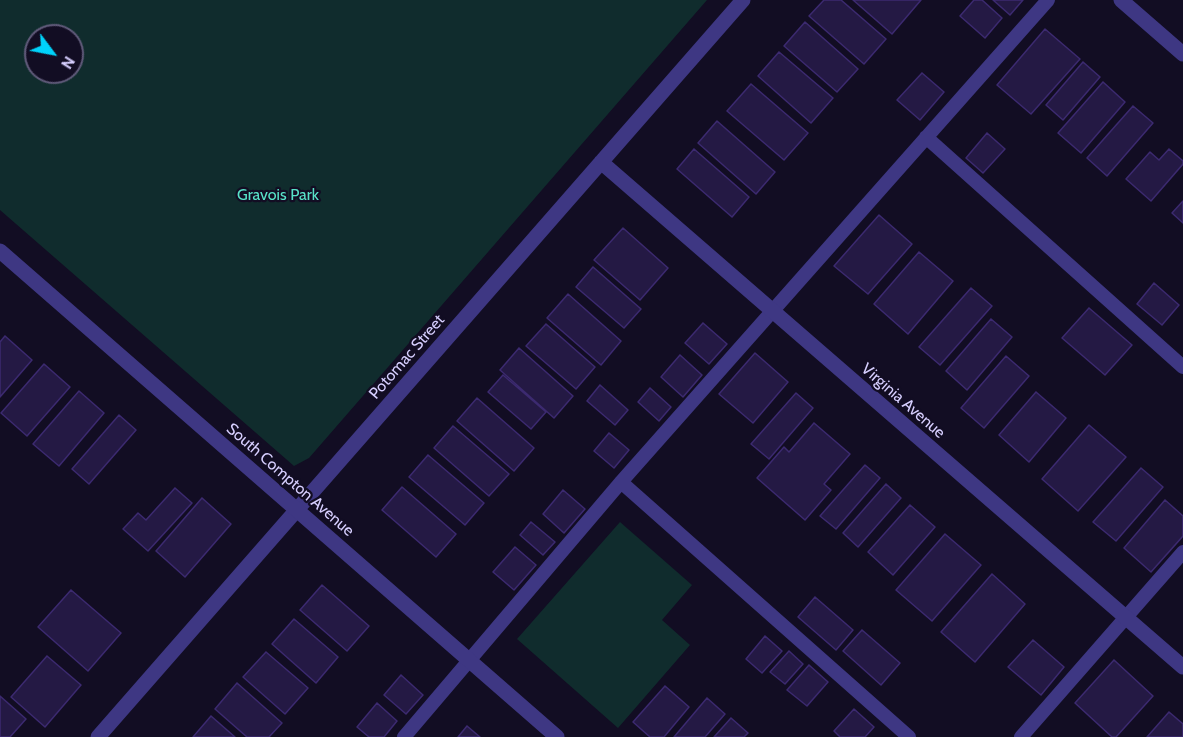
<!DOCTYPE html>
<html>
<head>
<meta charset="utf-8">
<style>
	body { margin:0 }
	#map { position:relative; width:1183px; height:737px; overflow:hidden; background:#120d23; font-family:Cabin,sans-serif }
	canvas { display:block }
	.north { position:absolute; left:24px; top:24px; width:60px; height:60px; box-sizing:border-box; background:#120d23; border:2px solid #615b7b; border-radius:50%; rotate:122deg; font-size:16px; font-weight:700; line-height:24px; text-align:center; color:#d7cfff }
	.north::after { content:''; display:block; margin:auto; width:21px; height:27px; background:#00d2fa; clip-path:polygon(50% 0,100% 100%,50% 72%,0 100%) }
</style>
</head>
<body>
<div id="map">
<canvas width="1183" height="737"></canvas>
<div class="north">N</div>
</div>
<script>
const c = document.querySelector('canvas').getContext('2d');
c.lineJoin = 'round';
function fill(path, color) { c.fillStyle = color; c.fill(path, 'evenodd'); }
const poly = rows => new Path2D(rows.map(r => 'M' + r).join(''));
function trace(path, color, width, dash) { c.strokeStyle = color; c.lineWidth = width; c.lineCap = dash ? 'butt' : 'round'; c.setLineDash(dash || []); c.stroke(path); }
function write(font, color, halo, rows, align = 'center') {
  c.font = font + ' Cabin,sans-serif'; c.lineWidth = 4.5; c.setLineDash([]); c.textBaseline = 'middle'; c.strokeStyle = halo; c.fillStyle = color; for (const [text, x, y, turn = 0] of rows) {
    c.save(); c.translate(x, y); c.rotate((+turn || 0) * Math.PI / 180); c.textAlign = isNaN(turn) ? turn : align; if (halo) c.strokeText(text, 0, 0); c.fillText(text, 0, 0); c.restore();
  }
}
const green = poly([
	[0,0,707,0,309,458,294,466,0,210],
	[36,36,72,36,72,72,36,72],
	[620,522,692,585,662,620,690,645,618,728,517,639]
]);
const building = poly([
	[824,0,841,0,886,39,864,64,809,16,824,0],
	[853,0,921,0,892,34,853,0],
	[974,0,982,0,1002,18,985,38,960,16,974,0],
	[993,0,1023,0,1010,15,993,0],
	[805,22,858,69,837,92,784,46,805,22],
	[1045,29,1080,59,1031,114,997,85,1045,29],
	[779,52,833,98,811,123,758,76,779,52],
	[1083,62,1100,77,1063,120,1046,105,1083,62],
	[922,73,944,92,920,120,897,100,922,73],
	[1103,82,1125,102,1081,153,1058,133,1103,82],
	[751,84,808,133,784,160,727,111,751,84],
	[1133,106,1153,123,1107,176,1087,158,1133,106],
	[717,121,775,172,756,194,698,143,717,121],
	[987,133,1005,149,983,173,966,158,987,133],
	[694,149,749,197,732,217,677,169,694,149],
	[1169,149,1183,161,1183,164,1151,201,1126,179,1150,152,1159,160,1169,149],
	[1183,201,1183,223,1172,213,1183,201],
	[879,215,912,244,868,294,834,266,879,215],
	[623,228,668,268,640,300,594,260,623,228],
	[919,252,953,281,908,334,874,304,919,252],
	[593,267,641,309,624,328,576,287,593,267],
	[1154,283,1179,305,1162,325,1137,304,1154,283],
	[971,288,992,306,940,365,919,347,971,288],
	[568,294,621,341,601,365,547,318,568,294],
	[1089,308,1132,345,1105,375,1062,338,1089,308],
	[991,319,1012,337,967,390,946,371,991,319],
	[703,323,727,344,709,364,685,343,703,323],
	[546,324,595,367,576,389,526,346,546,324],
	[5,336,32,360,0,397,0,342,5,336],
	[519,348,573,396,554,418,500,370,519,348],
	[755,353,788,382,753,423,719,394,755,353],
	[680,355,702,375,683,397,661,377,680,355],
	[1006,356,1029,376,984,428,961,408,1006,356],
	[44,364,70,387,27,436,1,413,44,364],
	[503,375,546,412,531,429,488,392,503,375],
	[600,385,628,410,615,425,587,401,600,385],
	[650,388,671,407,659,421,638,402,650,388],
	[79,391,104,413,59,466,33,444,79,391],
	[1036,392,1066,418,1029,462,999,435,1036,392],
	[796,393,813,408,769,459,751,444,796,393],
	[477,398,534,448,514,471,457,421,477,398],
	[119,415,136,430,89,484,72,469,119,415],
	[814,423,850,454,824,484,831,490,805,520,757,478,784,447,789,452,814,423],
	[1089,425,1126,457,1078,511,1042,479,1089,425],
	[453,426,509,474,489,496,434,448,453,426],
	[609,433,629,450,614,468,594,451,609,433],
	[428,455,484,503,465,525,409,477,428,455],
	[865,465,880,478,836,529,820,516,865,465],
	[1141,468,1163,487,1116,541,1093,522,1141,468],
	[886,484,901,498,858,547,843,533,886,484],
	[402,487,456,534,436,557,382,510,402,487],
	[175,488,192,503,148,551,123,529,138,513,146,520,175,488],
	[563,490,585,509,564,533,543,514,563,490],
	[202,498,231,524,185,577,156,551,202,498],
	[1165,500,1183,516,1183,536,1151,572,1124,548,1165,500],
	[910,505,935,527,893,575,868,552,910,505],
	[531,522,555,542,543,555,520,535,531,522],
	[945,534,981,565,932,621,896,590,945,534],
	[515,547,536,565,514,590,493,572,515,547],
	[992,574,1025,604,975,662,941,632,992,574],
	[322,585,369,626,347,651,300,610,322,585],
	[71,590,121,633,88,671,38,627,71,590],
	[815,597,853,630,836,650,798,617,815,597],
	[294,619,338,657,316,683,272,644,294,619],
	[862,630,900,663,881,685,843,651,862,630],
	[765,636,782,651,762,673,746,659,765,636],
	[1033,640,1064,667,1041,695,1008,667,1033,640],
	[789,651,803,664,785,684,770,672,789,651],
	[266,652,308,688,285,714,243,677,266,652],
	[47,656,81,685,45,727,11,697,47,656],
	[1114,660,1153,696,1116,737,1112,737,1075,703,1114,660],
	[809,665,828,682,807,706,787,690,809,665],
	[401,675,423,695,406,714,384,695,401,675],
	[237,683,282,723,269,737,247,737,215,709,237,683],
	[665,686,689,707,664,737,650,737,633,722,665,686],
	[0,696,26,719,10,737,0,737,0,696],
	[707,698,725,714,705,737,674,737,707,698],
	[377,703,397,721,384,737,369,737,357,727,377,703],
	[854,709,874,727,865,737,840,737,834,731,854,709],
	[1169,712,1183,724,1183,737,1147,737,1169,712],
	[211,716,235,737,193,737,211,716],
	[731,718,748,733,744,737,714,737,731,718],
	[467,726,480,737,458,737,467,726]
]);
const service = poly([
	[926,137,1183,367],
	[621,482,909,737],
	[404,737,621,482,1048,0],
	[1021,737,1183,552]
]);
const minor = poly([
	[1121,0,1183,54],
	[601,162,1183,667],
	[98,737,743,0]
]);
const tertiary = poly([
	[0,251,557,737]
]);
const parkNames = [
	["Gravois Park",278,195]
];
const streetNames = [
	["Potomac Street",407,357,-49],
	["Virginia Avenue",903,401,41],
	["South Compton Avenue",290,480,41]
];
fill(green, '#102c2d');
fill(building, '#241944');
trace(building, '#3c2a70', 1.5);
trace(service, '#3e3783', 14);
trace(minor, '#3e3783', 15);
trace(tertiary, '#3e3783', 15);
write('16px', '#58e2c8', '#120d23', parkNames);
write('16px', '#d7cfff', '#120d23', streetNames);
</script>
</body>
</html>
